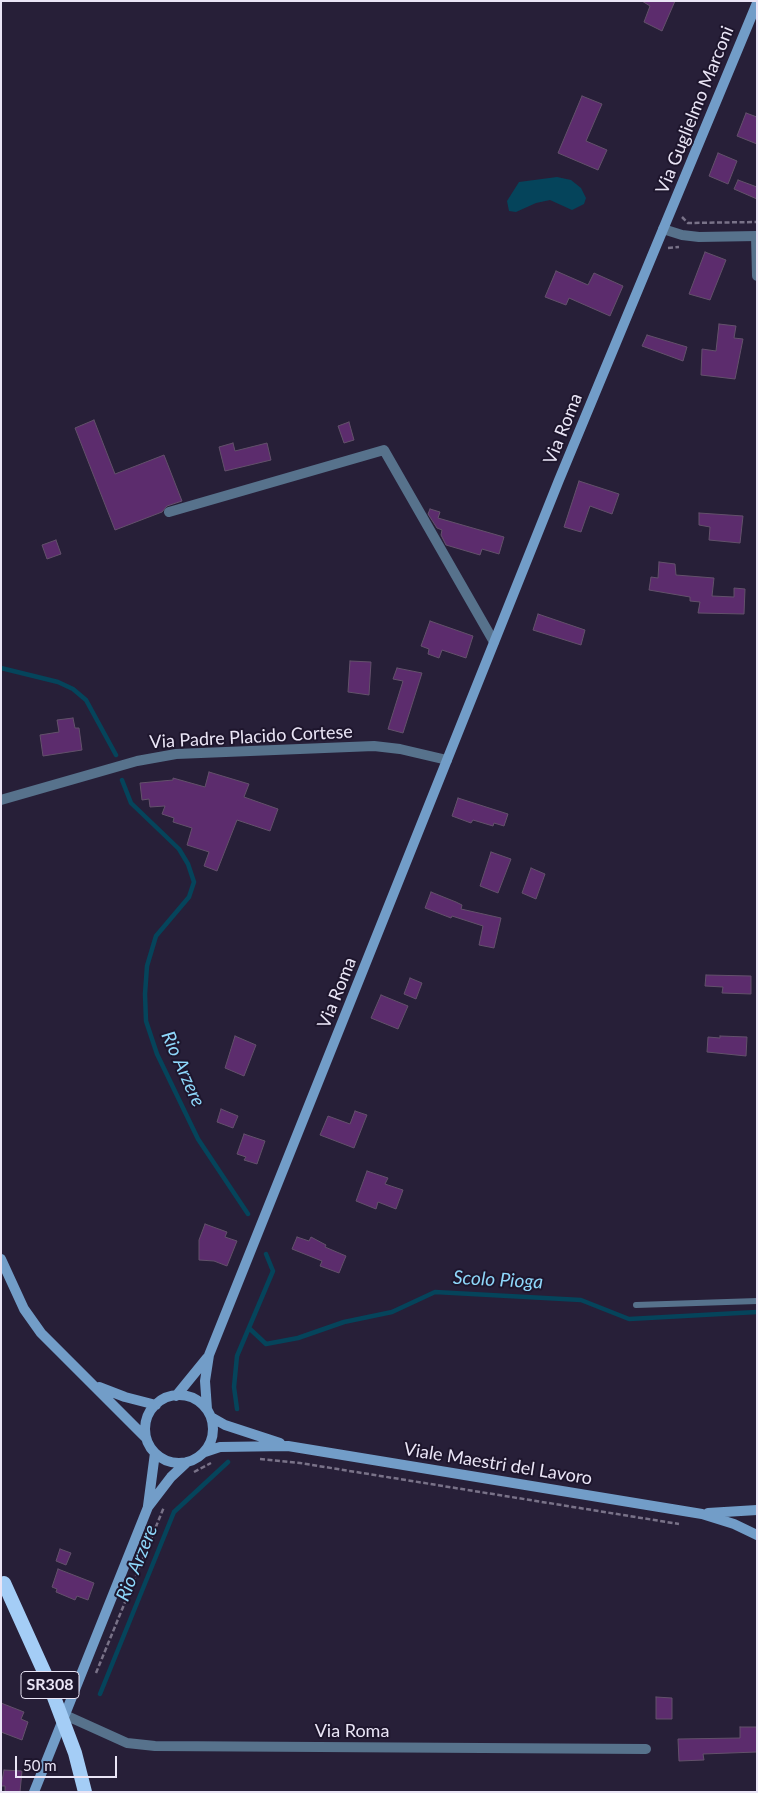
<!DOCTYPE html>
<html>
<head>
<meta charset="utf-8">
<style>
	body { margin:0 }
	#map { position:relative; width:758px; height:1793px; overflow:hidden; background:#271f38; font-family:Lato,sans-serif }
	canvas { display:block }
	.frame { position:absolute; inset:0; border:2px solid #eae5f6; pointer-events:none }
	.scale { position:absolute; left:15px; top:1756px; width:102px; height:22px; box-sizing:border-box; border:2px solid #eae5f6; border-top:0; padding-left:6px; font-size:15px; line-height:18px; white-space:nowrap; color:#eae5f6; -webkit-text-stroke:4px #1e162d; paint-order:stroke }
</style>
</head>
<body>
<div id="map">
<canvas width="758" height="1793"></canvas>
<div class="frame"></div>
<div class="scale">50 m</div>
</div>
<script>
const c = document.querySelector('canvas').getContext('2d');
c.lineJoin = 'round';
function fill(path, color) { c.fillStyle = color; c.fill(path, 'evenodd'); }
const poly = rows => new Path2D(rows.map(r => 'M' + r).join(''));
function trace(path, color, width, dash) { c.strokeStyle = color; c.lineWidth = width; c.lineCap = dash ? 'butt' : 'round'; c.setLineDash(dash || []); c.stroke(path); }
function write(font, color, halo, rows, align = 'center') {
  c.font = font + ' Lato,sans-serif'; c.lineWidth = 4; c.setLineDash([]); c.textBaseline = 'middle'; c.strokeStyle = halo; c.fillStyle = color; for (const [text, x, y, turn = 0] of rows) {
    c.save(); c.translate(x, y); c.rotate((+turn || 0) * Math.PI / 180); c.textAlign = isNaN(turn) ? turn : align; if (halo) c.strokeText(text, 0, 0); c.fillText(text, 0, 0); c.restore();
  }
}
const water = poly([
	[557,177,571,180,581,188,586,198,584,204,572,210,550,200,536,203,516,212,509,211,507,201,519,182]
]);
const stream = poly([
	[1,668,58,682,73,689,86,700,116,755],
	[122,780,131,803,179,849,188,864,194,882,189,897,156,936,147,966,145,994,146,1021,157,1054,198,1139,248,1214],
	[249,1328,266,1344,298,1338,344,1322,392,1312,435,1292,581,1300,629,1319,757,1312],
	[237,1409,234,1387,237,1356,273,1271,266,1254],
	[100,1694,174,1512,228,1462]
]);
const building = poly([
	[642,1,675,1,662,31,644,22,650,6,642,1],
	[582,96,602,104,586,141,607,150,598,170,558,153,582,96],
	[746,113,757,117,757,144,737,136,746,113],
	[718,153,737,161,728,184,709,176,718,153],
	[738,180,757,187,757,199,734,189,738,180],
	[705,252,726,260,710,300,689,294,705,252],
	[556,271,588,285,594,273,623,286,610,316,569,298,566,305,545,297,556,271],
	[719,324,736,326,734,338,743,339,735,379,701,375,702,349,716,351,719,324],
	[647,335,687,347,683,361,642,346,647,335],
	[94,420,115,474,164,455,182,501,167,506,162,512,115,530,75,428,94,420],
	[349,422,354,440,344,443,338,426,349,422],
	[233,443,235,451,267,443,271,460,225,471,219,447,233,443],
	[579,481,619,494,612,514,590,506,581,532,564,527,579,481],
	[430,509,440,512,438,518,504,537,499,554,482,549,480,555,446,545,441,535,442,530,437,528,428,514,430,509],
	[699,513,743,516,740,543,709,540,710,527,699,525,699,513],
	[56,540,61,554,47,559,42,545,56,540],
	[659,562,675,564,676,575,714,578,712,596,734,597,734,588,745,589,744,614,698,613,700,602,690,601,690,597,649,590,651,577,658,578,659,562],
	[538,614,585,630,581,645,533,630,538,614],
	[430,621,473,636,466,658,442,650,439,658,428,654,429,649,421,646,430,621],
	[350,661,371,662,369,695,348,692,350,661],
	[397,668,422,673,403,733,388,729,403,681,393,679,397,668],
	[73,718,75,728,79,728,82,750,43,756,40,735,59,732,57,720,73,718],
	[209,772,249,784,244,797,278,809,270,831,237,820,217,871,204,866,209,852,187,845,192,828,173,822,174,818,162,814,165,806,150,807,149,799,142,800,140,783,173,780,173,778,205,787,209,772],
	[458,798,508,814,504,826,494,823,493,826,473,820,471,823,452,816,458,798],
	[491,852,511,859,498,893,480,886,491,852],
	[531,868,545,874,536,899,522,893,531,868],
	[431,892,456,902,462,905,461,909,501,918,494,948,479,945,483,926,452,916,451,918,425,908,431,892],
	[706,975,751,976,751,994,722,993,723,987,705,986,706,975],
	[410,978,422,983,416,999,404,994,410,978],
	[381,995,408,1006,398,1029,371,1018,381,995],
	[235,1036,256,1045,244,1076,225,1068,235,1036],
	[720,1036,747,1037,746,1056,707,1052,708,1037,720,1038,720,1036],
	[221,1109,238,1116,233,1128,217,1122,221,1109],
	[355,1111,367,1115,354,1148,320,1135,328,1116,350,1124,355,1111],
	[244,1134,265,1141,257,1164,244,1160,246,1157,237,1154,244,1134],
	[367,1171,388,1178,385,1184,403,1190,396,1209,378,1202,376,1209,356,1201,367,1171],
	[205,1224,227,1232,225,1237,237,1241,227,1266,214,1261,199,1260,199,1240,205,1224],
	[297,1237,309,1241,311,1237,326,1245,325,1247,346,1256,339,1273,320,1266,322,1261,292,1249,297,1237],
	[60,1549,71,1553,66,1565,56,1561,60,1549],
	[58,1569,94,1583,88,1600,77,1596,75,1600,56,1592,57,1589,52,1587,58,1569],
	[656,1697,672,1698,672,1719,656,1719,656,1697],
	[1,1703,24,1712,21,1719,28,1722,22,1740,1,1732,1,1703],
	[740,1727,757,1727,757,1752,703,1754,704,1760,679,1761,678,1739,740,1738,740,1727],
	[4,1770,22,1771,20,1792,5,1792,5,1786,1,1786,4,1770]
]);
const path = poly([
	[682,217,688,223,757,222],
	[668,248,679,247],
	[260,1459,300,1463,679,1524],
	[194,1472,211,1463],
	[96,1673,164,1507]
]);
const service = poly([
	[636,1305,757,1301]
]);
const minor = poly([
	[756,236,757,276],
	[169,512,384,450,494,642],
	[1,800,137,761,176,754,374,746,400,749,447,760],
	[65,1715,127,1743,155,1746,646,1749]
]);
const tertiary = poly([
	[663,229,682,235,699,237,757,236]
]);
const secondary = poly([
	[1,1259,24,1309,41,1333,146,1438],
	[99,1387,125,1397,156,1405],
	'145 1429a34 34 0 1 1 68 0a34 34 0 1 1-68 0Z',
	[176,1396,207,1358],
	[207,1409,205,1381,209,1355,559,480,757,3],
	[211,1417,225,1425,280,1443],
	[205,1452,220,1447,288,1446,702,1514,734,1524,757,1535],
	[148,1506,155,1453],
	[708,1513,757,1510],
	[34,1792,148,1507,171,1477,187,1462]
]);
const trunkBridge = poly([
	[4,1583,46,1676,75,1753,85,1792]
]);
const shields = [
	[50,1685,58]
];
const shieldNames = [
	["SR308",50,1685]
];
const streetNames = [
	["Via Guglielmo Marconi",695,110,-68],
	["Via Roma",563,429,-68],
	["Via Padre Placido Cortese",251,737,-3],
	["Via Roma",337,993,-68],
	["Viale Maestri del Lavoro",498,1464,9],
	["Via Roma",352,1731]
];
const waterNames = [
	["Rio Arzere",183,1069,66],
	["Scolo Pioga",498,1280,3],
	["Rio Arzere",137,1563,-68]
];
fill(water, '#05445b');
trace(stream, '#05445b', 4.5);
fill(building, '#5c2c6d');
trace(building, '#63516b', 1);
trace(path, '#797288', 2.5, [5, 2.5]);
trace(service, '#57728c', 6);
trace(minor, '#57728c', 10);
trace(tertiary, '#57728c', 10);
trace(secondary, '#729dc8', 10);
trace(trunkBridge, '#a4cdf6', 14);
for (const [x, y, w] of shields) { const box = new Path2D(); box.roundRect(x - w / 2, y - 13.5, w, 27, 4); c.fillStyle = '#1e162d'; c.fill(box); trace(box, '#eae5f6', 1); }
write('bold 16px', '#eae5f6', null, shieldNames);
write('18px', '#eae5f6', '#1e162d', streetNames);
write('italic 19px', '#8ed7fa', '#1e162d', waterNames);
</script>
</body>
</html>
